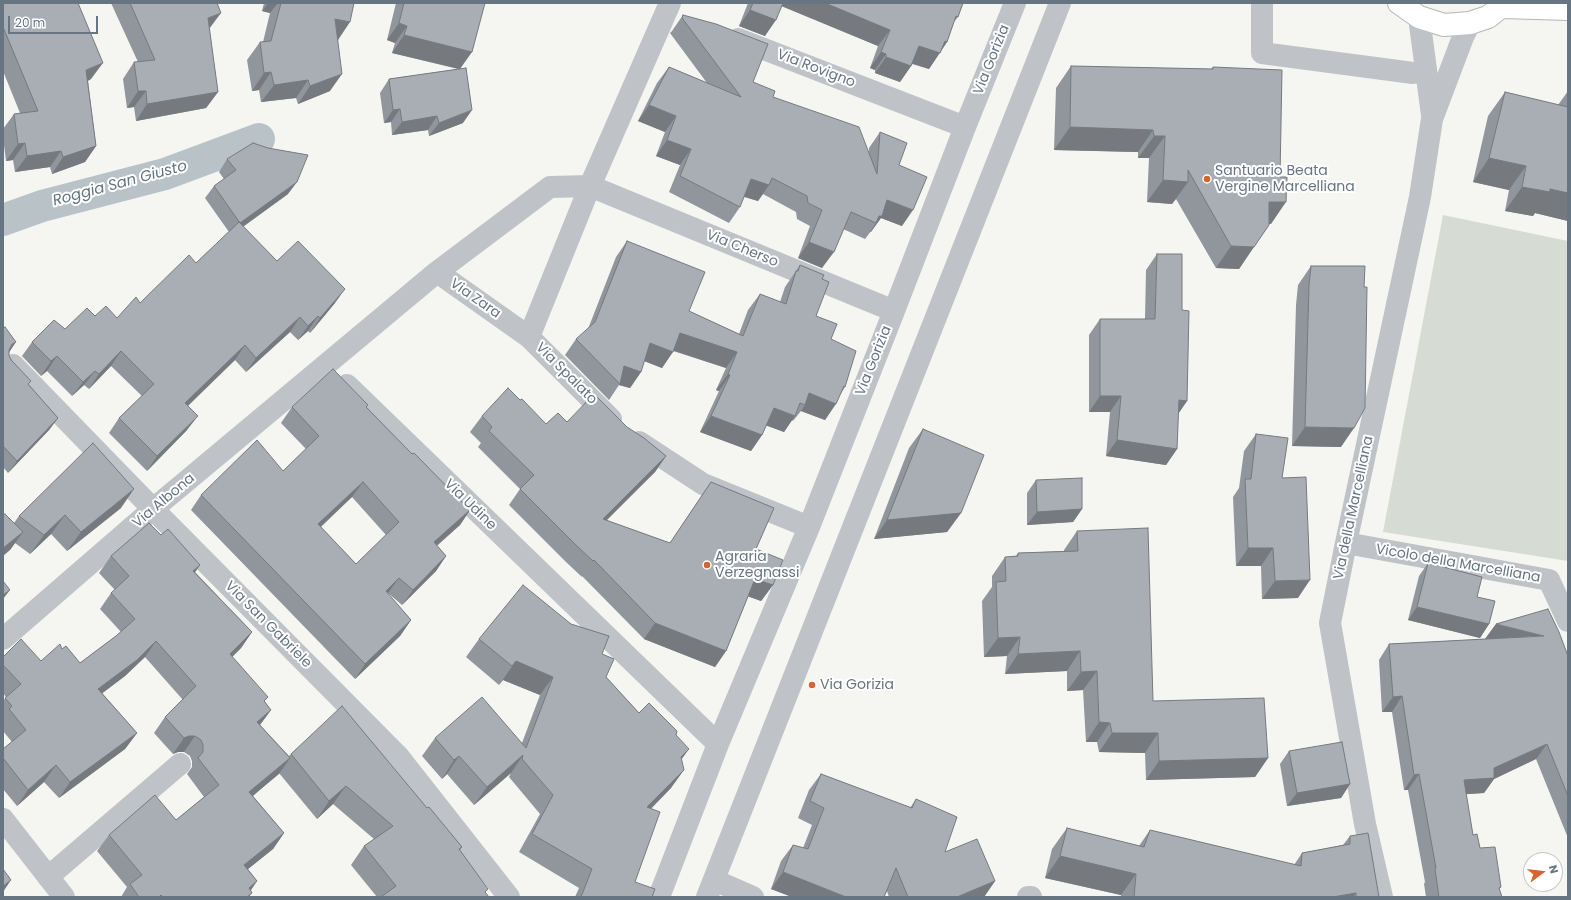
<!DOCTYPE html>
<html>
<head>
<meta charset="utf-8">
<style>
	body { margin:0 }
	#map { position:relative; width:1571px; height:900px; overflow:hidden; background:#f5f6f2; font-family:Poppins,sans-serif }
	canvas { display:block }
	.frame { position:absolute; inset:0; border:4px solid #677481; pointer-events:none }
	.north { position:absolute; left:1523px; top:852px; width:40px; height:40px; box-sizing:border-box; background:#fff; border:1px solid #c2c7cd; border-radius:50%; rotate:75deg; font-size:11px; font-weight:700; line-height:16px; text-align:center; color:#677481 }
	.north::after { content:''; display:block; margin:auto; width:14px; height:18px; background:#d76331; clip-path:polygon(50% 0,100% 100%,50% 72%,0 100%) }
	.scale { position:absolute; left:8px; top:16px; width:90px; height:18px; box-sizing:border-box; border:2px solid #677481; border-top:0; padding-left:5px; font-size:12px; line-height:14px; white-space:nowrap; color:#677481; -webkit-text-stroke:3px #fff; paint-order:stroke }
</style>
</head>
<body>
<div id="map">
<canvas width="1571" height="900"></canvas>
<div class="frame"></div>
<div class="north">N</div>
<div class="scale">20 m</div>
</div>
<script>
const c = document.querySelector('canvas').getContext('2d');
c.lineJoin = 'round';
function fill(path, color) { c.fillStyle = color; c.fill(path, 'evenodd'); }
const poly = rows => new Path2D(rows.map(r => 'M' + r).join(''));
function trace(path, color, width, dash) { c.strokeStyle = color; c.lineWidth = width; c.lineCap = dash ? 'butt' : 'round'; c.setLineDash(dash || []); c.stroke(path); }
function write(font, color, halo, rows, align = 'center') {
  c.font = font + ' Poppins,sans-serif'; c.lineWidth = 4; c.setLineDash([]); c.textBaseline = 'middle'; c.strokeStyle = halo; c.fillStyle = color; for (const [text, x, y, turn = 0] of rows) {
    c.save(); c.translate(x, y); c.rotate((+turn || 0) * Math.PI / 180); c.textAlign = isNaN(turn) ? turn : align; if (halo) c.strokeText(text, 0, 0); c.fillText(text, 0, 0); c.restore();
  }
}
const green = poly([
	[1443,215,1568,241,1568,561,1383,532]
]);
const canal = poly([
	[3,220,42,206,165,174,259,139]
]);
const minor = poly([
	[1262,3,1262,53,1413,73],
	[1419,17,1432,115],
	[738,39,965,127],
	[437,272,529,337,611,419],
	[529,337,590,186,670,3],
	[13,365,153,509,399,757,509,897],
	[347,385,718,744],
	[639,442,703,484,809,527],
	[1346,543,1549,580,1568,621],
	[3,639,153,509,437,272,550,187,590,186,894,311],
	[3,819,64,897],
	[48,877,180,764],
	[714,880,753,897],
	[659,897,718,744,809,527,894,311,965,127,1015,3],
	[707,897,1060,3],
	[1028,897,1031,897],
	[1382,897,1365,824,1330,623,1346,543,1420,197,1432,119,1463,37,1470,23]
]);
const major = poly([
	[1399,3,1419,17,1444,25,1470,23,1488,17,1506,3],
	[1503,7,1568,9]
]);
const wall = poly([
	[3,3,91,79,88,81,96,146,85,162,52,174,50,167,15,172,13,160,6,161,3,137,3,129,14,114,20,113,3,71],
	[111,3,217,3,209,29,218,92,206,108,136,121,134,107,127,108,123,79,134,62,138,62],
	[264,3,354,3,338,40,330,91,298,104,296,98,261,102,259,90,252,91,247,60,260,42,263,42,270,13,262,11],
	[396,3,485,3,460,69,463,123,429,136,428,130,392,135,391,122,384,123,380,93,389,79,458,69,392,53,395,43,387,40],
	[748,3,963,3,958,17,954,22,947,42,929,69,912,64,911,66,900,82,875,73,875,70,870,68,878,46,781,6,765,36,739,26],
	[683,15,753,82,773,97,869,152,869,148,880,132,899,165,902,226,881,218,865,239,843,229,822,268,798,258,810,226,797,219,796,212,763,194,758,201,744,197,740,207,729,223,669,192,680,165,656,156,665,132,638,121,657,83,669,67,707,83,670,33,672,31],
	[1071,66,1211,69,1213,67,1271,224,1269,224,1239,269,1216,268,1176,199,1172,204,1147,202,1149,158,1138,158,1138,152,1054,150,1056,88],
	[1568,91,1568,221,1535,213,1533,216,1505,211,1509,190,1473,182,1488,116,1505,92,1558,105],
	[227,159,288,194,243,227,277,261,335,303,310,333,308,331,298,340,290,332,246,372,235,360,188,406,187,430,147,471,109,433,119,418,142,396,111,366,89,389,84,385,72,396,47,371,41,376,22,356,32,342,65,329,95,316,117,318,140,303,196,263,229,232,205,198,214,186,224,179,219,172],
	[627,241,689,311,739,334,748,310,760,294,780,302,785,287,800,265,822,279,816,316,831,339,845,387,840,395,825,420,801,411,793,421,792,420,784,432,766,425,762,435,751,451,700,432,719,391,716,390,726,368,673,351,662,368,644,361,641,372,630,388,619,385,609,400,565,355,576,339,588,329,616,257],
	[1157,254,1182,310,1187,401,1178,414,1177,449,1166,465,1106,456,1110,412,1089,412,1089,335,1100,319,1145,319,1146,270],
	[1311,266,1341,447,1292,446,1296,305,1298,285],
	[3,329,9,352,9,356,12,361,29,385,58,418,49,430,8,473,3,467],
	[520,400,546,424,567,422,627,427,666,456,655,472,606,520,670,543,711,482,756,549,773,585,761,601,748,596,726,651,715,667,644,639,582,576,582,577,566,562,509,505,520,489,478,447,481,443,470,432,482,416],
	[292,407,367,408,412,454,470,510,460,525,437,546,446,556,436,571,402,605,388,593,388,594,411,620,400,636,355,679,191,510,201,495,283,471,306,449,281,423],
	[352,497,386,535,356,564,321,527],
	[923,429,961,513,947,532,874,539,909,448],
	[1256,434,1282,478,1298,598,1262,599,1261,566,1236,566,1233,497,1239,488,1244,451],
	[1036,480,1082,509,1073,522,1027,525,1027,493],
	[121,508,67,551,51,534,30,554,15,543,10,550,14,523,19,516],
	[1077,531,1153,701,1268,758,1255,777,1146,780,1145,753,1099,752,1097,742,1086,742,1083,690,1067,691,1067,671,1005,674,1007,656,984,657,982,601,992,587,992,576,1005,557,1016,556,1018,553,1064,551,1064,550],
	[161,535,200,565,195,572,252,632,241,648,232,657,271,710,260,725,289,756,291,754,427,808,462,847,460,850,485,893,489,897,377,897,351,865,364,846,374,839,333,804,317,819,279,773,253,796,284,833,273,849,248,869,257,881,251,890,252,893,249,897,121,897,127,887,97,851,109,835,176,820,204,797,187,774,192,767,192,761,190,756,184,752,178,752,173,754,154,733,165,717,183,700,145,657,125,676,102,693,137,733,125,749,59,798,44,782,17,806,3,789,3,749,12,742,3,731,3,701,6,697,3,693,3,657,41,661,62,649,80,663,116,636,121,632,100,609,111,593,115,590,99,573,111,556],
	[1428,563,1477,597,1489,624,1480,638,1408,620,1419,576],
	[1496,624,1568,656,1568,838,1536,759,1494,779,1484,793,1466,794,1473,835,1501,887,1499,889,1502,897,1426,897,1424,884,1425,882,1408,790,1404,790,1392,712,1382,712,1379,660,1389,644,1485,639],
	[479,639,602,654,606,677,639,713,676,735,681,760,671,788,651,809,635,882,652,897,575,897,579,888,519,852,540,814,509,777,511,773,474,805,447,774,442,779,422,756,435,738,522,743,540,695,503,680,499,685,466,657],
	[1289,751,1350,784,1341,798,1287,806,1280,764],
	[821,774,910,808,916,799,945,852,995,881,984,897,889,897,887,891,884,897,792,897,771,889,781,861,793,845,803,848,812,825,798,818,809,790],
	[1067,828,1139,846,1150,830,1294,865,1302,853,1343,845,1350,836,1379,897,1121,897,1121,895,1045,878,1052,849]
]);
const shadedWall = poly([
	[268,3,278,3,270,13,262,11],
	[777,3,825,3,890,30,878,46,777,4],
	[750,10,776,20,765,36,739,26],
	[221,13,209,29,208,18],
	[335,19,350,22,338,40],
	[399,23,407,26,395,43,387,40],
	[404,35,472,52,460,69,392,53],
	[945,41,947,42,929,69,908,62,919,46],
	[881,52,886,54,875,70,870,68],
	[886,57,911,66,900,82,875,73],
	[103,63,91,79,75,87,86,70],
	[271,72,259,90,252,91,264,73],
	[342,74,330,91,298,104,310,86],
	[308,80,296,98,261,102,274,85],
	[138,91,146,91,134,107,127,108],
	[218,92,206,108,136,121,147,104],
	[649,105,676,116,665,132,638,121],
	[400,109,391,122,384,123,393,110],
	[472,110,463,123,429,136,439,123],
	[437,116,428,130,392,135,402,122],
	[1070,127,1153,130,1138,152,1054,150],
	[1154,136,1165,136,1149,158,1138,158],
	[667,140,691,149,680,165,656,156],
	[25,143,13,160,6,161,18,144],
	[96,146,85,162,52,174,63,157],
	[61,151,50,167,15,172,27,156],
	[1489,158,1526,166,1509,190,1473,182],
	[751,179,769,185,758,201,739,195],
	[1163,180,1188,182,1172,204,1147,202],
	[297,182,288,194,231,235,240,223],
	[1522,187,1550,189,1568,193,1568,221,1535,213,1533,216,1505,211],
	[887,200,913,210,902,226,881,218,871,232,870,232,876,223,875,222],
	[1269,202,1286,202,1271,224,1253,224],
	[809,242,834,252,822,268,798,258],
	[1231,246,1254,247,1239,269,1216,268],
	[345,289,335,303,310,333,320,318],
	[318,316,308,331,298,340,308,326],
	[300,317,290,332,246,372,256,358],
	[680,333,737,352,726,368,669,349],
	[16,342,8,354,4,356,12,344],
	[650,343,673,352,662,368,639,359],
	[245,345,235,360,175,418,185,403],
	[121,351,111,366,89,389,99,374],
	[57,356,47,371,41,376,51,361],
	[624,366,641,372,630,388,619,385],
	[95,371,84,385,72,396,83,382],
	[728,374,730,375,719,391,716,390],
	[809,393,836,404,825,420,801,411,805,405],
	[1100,396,1121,396,1110,412,1089,412],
	[1179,400,1187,401,1176,417],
	[774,408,795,416,784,432,762,424],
	[198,416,187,430,147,471,157,456],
	[711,416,762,435,751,451,700,432],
	[58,418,49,430,8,473,17,461],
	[1305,427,1354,428,1341,447,1292,446],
	[1117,440,1177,449,1166,465,1106,456],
	[666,456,655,472,592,535,603,519],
	[363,482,352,497,307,539,318,524],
	[134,489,121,508,67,551,81,532],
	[1082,509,1073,522,1027,525,1037,512],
	[470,510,460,525,423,557,434,542],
	[961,513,947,532,874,539,887,520],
	[65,515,51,534,30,554,44,535],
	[23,532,10,550,3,556,3,548],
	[1248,548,1273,548,1261,566,1236,566],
	[446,556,436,571,402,605,413,590],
	[200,565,189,581,193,571],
	[399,578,388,593,375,607,386,591],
	[755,579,773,585,761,601,744,595],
	[1310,580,1298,598,1262,599,1275,581],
	[10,590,3,599,3,595],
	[1417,607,1489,624,1480,638,1408,620],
	[411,620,400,636,355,679,365,664],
	[655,623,726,651,715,667,644,639],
	[1496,624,1544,636,1485,639],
	[252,632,241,648,219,670,230,654],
	[1020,637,1007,656,984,657,998,638],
	[156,641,145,657,125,676,87,705,98,689],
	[1080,651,1067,671,1005,674,1018,654],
	[516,661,553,677,540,695,503,680,499,685],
	[1097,671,1083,690,1067,691,1081,672],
	[1402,696,1392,712,1382,712,1393,697],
	[271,710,259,726,257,722],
	[1099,722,1110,723,1097,742,1086,742],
	[137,733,125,749,59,798,70,782],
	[1112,733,1158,733,1145,753,1099,752],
	[189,736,195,736,184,752,178,752,173,754,184,738],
	[1547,744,1536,759,1494,779,1484,793,1453,795,1464,780,1494,768],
	[689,749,676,767,681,757],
	[523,755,511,773,474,805,487,787],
	[459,756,447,774,442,779,454,760],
	[290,758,279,774,238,808,249,792],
	[1268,758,1255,777,1146,780,1159,761],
	[56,765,44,782,17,806,28,790],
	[684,770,671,788,634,825,647,807],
	[1419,774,1408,790,1404,790,1414,775],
	[1350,784,1341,798,1287,806,1297,793],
	[346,786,333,804,317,819,329,801],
	[284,833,273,849,233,881,244,865],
	[1060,856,1136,874,1121,895,1045,878],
	[783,872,846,897,792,897,771,889],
	[11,880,3,892,3,886],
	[257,881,246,897,249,888],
	[995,881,984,897,957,897],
	[1356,893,1353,897,1333,897]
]);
const building = poly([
	[3,3,78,3,103,63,86,70,96,146,63,157,61,151,27,156,25,143,18,144,14,114,38,111,3,27,3,3],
	[130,3,217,3,221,13,208,18,218,92,147,104,146,91,138,91,134,62,155,60,130,3],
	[281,3,354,3,350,22,335,19,342,74,310,86,308,80,274,85,271,72,264,73,260,42,271,41,281,3],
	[404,3,485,3,472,52,404,35,407,26,399,23,404,3],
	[753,3,783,3,776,20,750,10,753,3],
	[825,3,963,3,958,17,956,16,947,42,945,41,940,53,919,46,911,66,886,57,886,54,881,52,890,30,825,3],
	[683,15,716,24,768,44,753,82,775,91,773,97,859,127,877,174,880,132,907,143,899,165,927,177,913,210,887,200,882,216,879,216,876,223,851,212,834,252,809,242,822,210,808,203,807,196,772,178,769,185,751,179,740,207,680,176,691,149,667,140,676,116,649,105,669,67,741,97,682,18,683,15],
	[1071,66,1213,69,1213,67,1282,70,1280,177,1287,177,1286,202,1269,202,1269,225,1254,247,1231,246,1188,170,1188,182,1163,180,1165,136,1154,136,1153,130,1070,127,1071,66],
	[466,68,472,110,439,123,437,116,402,122,400,109,393,110,389,79,466,68],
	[1505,92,1568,107,1568,193,1550,189,1550,192,1522,187,1526,166,1489,158,1505,92],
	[253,143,268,148,308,155,297,182,240,223,214,186,236,170,227,159,253,143],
	[239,222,277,261,298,241,345,289,320,318,318,316,308,326,300,317,256,358,245,345,185,403,198,416,157,456,119,418,154,384,121,351,99,374,95,371,83,382,57,356,51,361,32,342,54,320,65,329,87,308,95,316,106,306,117,318,136,297,140,303,189,255,196,263,239,222],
	[627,241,705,272,689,311,743,336,760,294,786,304,796,271,798,271,800,265,824,275,822,279,829,282,816,316,837,324,831,339,856,351,845,387,844,386,836,404,809,393,805,405,800,403,795,416,774,408,762,435,711,416,730,375,728,374,737,352,680,333,673,352,650,343,641,372,624,366,620,384,576,339,595,322,627,241],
	[1157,254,1182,254,1182,310,1189,311,1187,401,1179,400,1177,449,1117,440,1121,396,1100,396,1100,319,1155,319,1157,254],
	[1311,266,1365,266,1364,287,1367,287,1365,408,1354,428,1305,427,1309,285,1311,266],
	[5,327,16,342,12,344,9,350,9,356,12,361,31,381,28,384,58,418,17,461,3,446,3,329,5,327],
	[333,369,368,405,366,407,412,454,414,453,470,510,434,542,446,556,413,590,399,578,386,591,411,620,365,664,201,495,257,440,283,471,319,436,292,407,333,369],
	[363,482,399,522,356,564,318,524,363,482],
	[508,388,520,400,522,399,546,424,558,413,567,422,594,394,627,427,644,438,666,456,603,519,670,543,711,482,774,508,756,549,783,560,773,585,755,579,726,651,655,623,594,560,593,561,577,546,520,489,534,475,489,431,492,427,482,416,508,388],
	[923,429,984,455,961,513,887,520,923,429],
	[1256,434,1288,438,1282,478,1306,477,1310,580,1275,581,1273,548,1248,548,1245,479,1251,479,1256,434],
	[93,443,134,489,81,532,65,515,44,535,19,516,93,443],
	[1082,478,1082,509,1037,512,1036,480,1082,478],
	[5,514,23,532,3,548,3,515,5,514],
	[149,523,161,535,168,529,200,565,193,571,252,632,230,654,268,697,264,701,271,710,257,722,290,758,249,792,284,833,244,865,257,881,249,888,252,893,247,897,163,897,161,895,159,897,139,897,130,884,142,875,109,835,155,795,176,820,219,785,198,758,203,752,203,745,201,740,195,736,189,736,184,738,165,717,196,686,156,641,137,660,98,689,137,733,70,782,56,765,28,790,3,758,3,749,26,730,9,709,12,706,5,698,21,684,3,665,3,657,21,639,41,661,60,644,62,649,66,646,80,663,116,636,135,619,111,593,129,576,111,556,149,523],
	[1148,528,1153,701,1264,698,1268,758,1159,761,1158,733,1112,733,1110,723,1099,722,1097,671,1081,672,1080,651,1018,654,1020,637,998,638,996,582,1006,581,1005,557,1018,556,1018,553,1078,551,1077,531,1148,528],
	[1428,563,1482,577,1477,597,1495,601,1489,624,1417,607,1428,563],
	[3,581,10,590,3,595,3,581],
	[523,585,571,624,609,636,602,654,614,659,606,677,639,713,649,703,677,731,676,735,689,749,681,757,684,770,647,807,660,812,635,882,655,889,652,897,581,897,592,869,532,834,553,795,522,759,523,755,487,787,459,756,454,760,435,738,482,697,526,748,553,677,516,661,512,666,479,639,523,585],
	[1548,609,1559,632,1568,656,1568,796,1547,744,1494,768,1494,778,1464,780,1473,835,1477,834,1480,848,1495,847,1501,887,1499,888,1502,897,1439,897,1435,869,1436,868,1419,774,1414,775,1402,696,1393,697,1389,644,1544,636,1496,624,1548,609],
	[342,706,427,808,429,807,462,847,459,849,488,889,485,892,489,897,381,897,396,886,364,846,393,826,346,786,329,801,291,754,342,706],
	[1342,742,1350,784,1297,793,1289,751,1342,742],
	[821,774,912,808,916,799,957,817,945,852,977,839,995,881,957,897,908,897,896,868,884,897,846,897,783,872,793,845,808,849,824,808,810,801,821,774],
	[1067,828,1144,847,1150,830,1301,866,1302,853,1350,844,1350,836,1368,833,1379,897,1356,897,1356,893,1333,897,1134,897,1136,874,1060,856,1067,828],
	[3,869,11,880,3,886,3,869]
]);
const markers = [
	[1207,179,4,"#d76331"],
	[707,565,4,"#d76331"],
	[812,685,4,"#d76331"]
];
const streetNames = [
	["Via Gorizia",992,60,-68],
	["Via Rovigno",816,69,21],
	["Via Cherso",742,249,22],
	["Via Zara",475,299,35],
	["Via Gorizia",874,361,-68],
	["Via Spalato",566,374,45],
	["Via Albona",164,501,-40],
	["Via Udine",470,505,44],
	["Via della Marcelliana",1354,508,-78],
	["Vicolo della Marcelliana",1458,564,10],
	["Via San Gabriele",268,625,45]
];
const poiNames = [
	["Santuario Beata",1215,171],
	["Vergine Marcelliana",1215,187],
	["Agraria",715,557],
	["Verzegnassi",715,573],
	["Via Gorizia",820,685]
];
const waterNames = [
	["Roggia San Giusto",120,184,-15]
];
fill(green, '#d6dcd4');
trace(canal, '#b9c3c7', 32);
trace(major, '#b3b6ba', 24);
trace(minor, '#bfc2c6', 22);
trace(major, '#fff', 22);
fill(wall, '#90969b');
fill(shadedWall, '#767a7e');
fill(building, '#a8aeb4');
trace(building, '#767a7e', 1);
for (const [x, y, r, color] of markers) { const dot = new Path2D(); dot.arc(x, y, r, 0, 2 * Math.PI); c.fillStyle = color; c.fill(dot); trace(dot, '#fff', 1.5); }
write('14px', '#677481', '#fff', streetNames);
write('14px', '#677481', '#fff', poiNames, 'left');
write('italic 15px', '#63757e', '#fff', waterNames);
</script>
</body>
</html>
